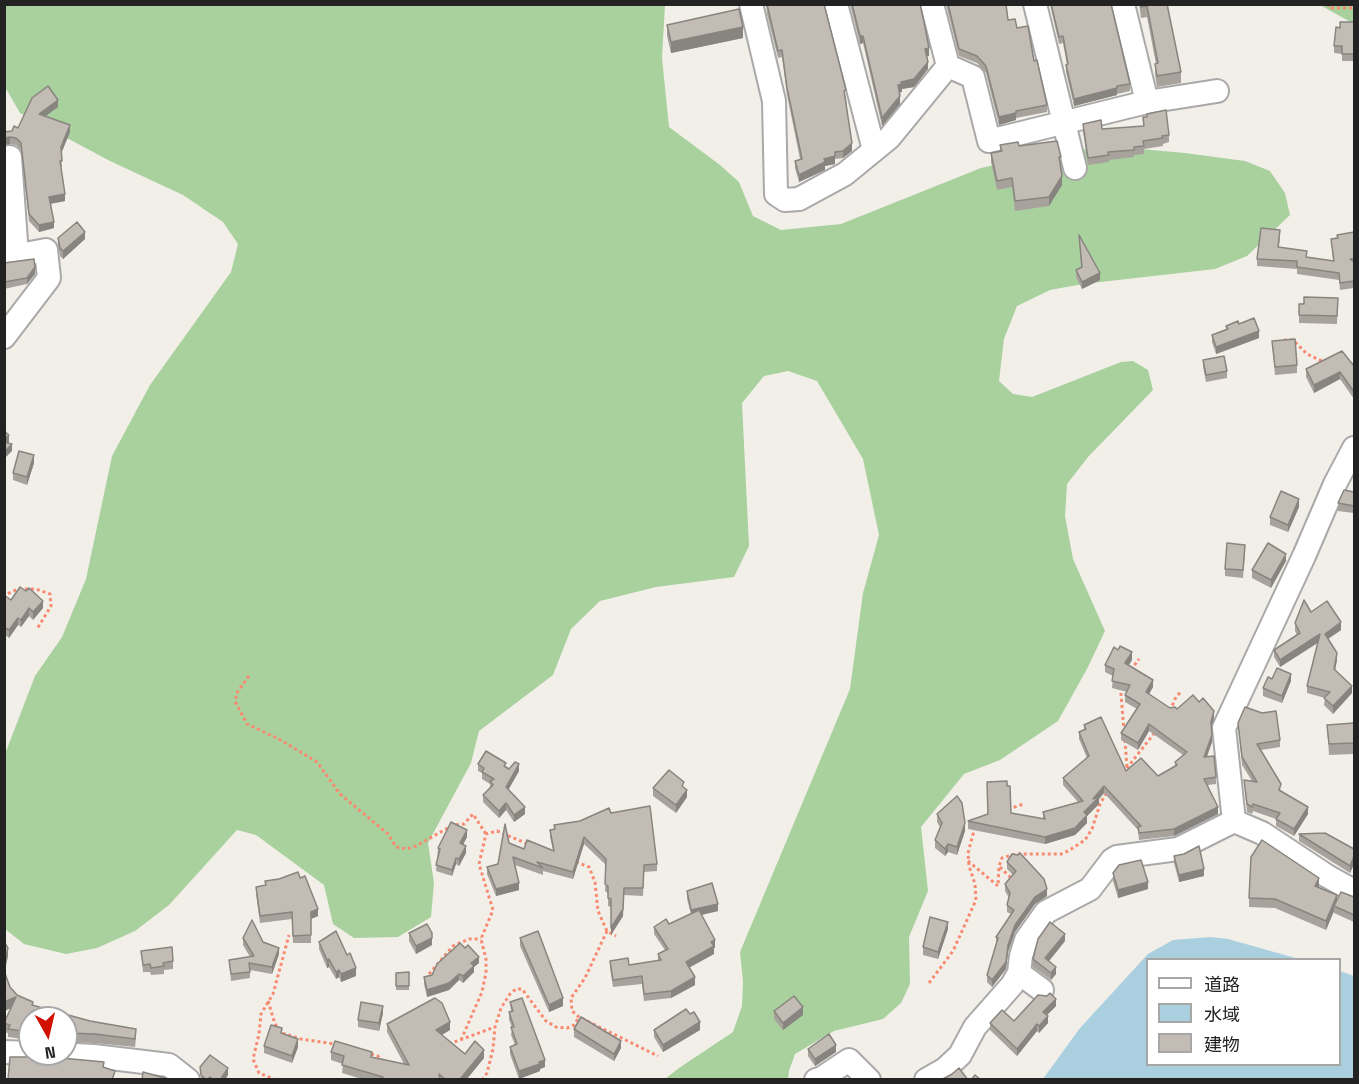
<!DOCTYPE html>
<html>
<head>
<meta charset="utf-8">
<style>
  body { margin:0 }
  #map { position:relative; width:1359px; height:1084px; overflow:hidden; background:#f2efe9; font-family:"Space Grotesk","Noto Sans JP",sans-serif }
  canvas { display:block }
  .frame { position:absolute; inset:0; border:6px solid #222; pointer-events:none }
  .legend { position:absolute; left:1146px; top:958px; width:195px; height:108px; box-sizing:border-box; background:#fff; border:2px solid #a7a7a7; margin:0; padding:8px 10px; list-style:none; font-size:18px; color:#222 }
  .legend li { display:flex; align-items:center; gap:12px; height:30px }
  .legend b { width:30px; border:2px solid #a7a7a7 }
  .north { position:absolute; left:18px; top:1006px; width:60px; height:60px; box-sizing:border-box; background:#fff; border:2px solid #a7a7a7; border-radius:50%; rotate:172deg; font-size:16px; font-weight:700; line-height:24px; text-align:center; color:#222 }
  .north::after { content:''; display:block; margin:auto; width:21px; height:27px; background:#d21001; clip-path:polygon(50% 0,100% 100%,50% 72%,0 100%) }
</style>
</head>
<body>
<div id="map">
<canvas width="1359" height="1084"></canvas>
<div class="frame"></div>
<ul class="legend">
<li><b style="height:8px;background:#fff"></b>道路</li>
<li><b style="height:16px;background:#aacfdf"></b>水域</li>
<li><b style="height:16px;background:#c3bcb5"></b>建物</li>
</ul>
<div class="north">N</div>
</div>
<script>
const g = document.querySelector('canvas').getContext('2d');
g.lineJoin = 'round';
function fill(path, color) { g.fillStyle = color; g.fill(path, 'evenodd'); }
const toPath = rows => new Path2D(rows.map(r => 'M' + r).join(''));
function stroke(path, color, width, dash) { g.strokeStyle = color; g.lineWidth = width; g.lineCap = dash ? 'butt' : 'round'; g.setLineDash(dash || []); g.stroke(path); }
const forest = toPath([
  [4,5,665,5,662,58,669,127,720,165,739,182,753,216,781,230,841,224,981,168,1059,151,1119,147,1185,153,1245,161,1270,171,1285,193,1290,215,1247,256,1215,269,1083,284,1050,290,1017,306,1004,339,999,381,1013,394,1032,397,1121,362,1133,361,1148,370,1153,390,1088,457,1067,484,1065,516,1073,559,1105,631,1088,667,1058,721,1000,760,964,774,921,827,928,891,909,937,910,984,901,1003,883,1019,834,1031,795,1054,789,1071,788,1079,665,1079,679,1068,733,1032,742,1006,743,981,740,952,850,689,863,593,879,535,863,459,817,381,788,371,764,376,742,403,749,546,734,577,656,587,600,601,571,629,553,675,479,731,471,763,428,843,434,883,431,917,398,937,354,938,333,924,324,885,256,835,237,830,169,905,135,931,97,948,66,954,24,944,5,929,5,754,35,676,62,637,86,579,112,456,150,385,231,272,238,244,223,222,183,195,110,161,20,113,5,87],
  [1320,5,1354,5,1354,24]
]);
const water = toPath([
  [1211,937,1228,939,1299,959,1148,960,1148,1064,1340,1064,1340,971,1354,976,1354,1079,1043,1079,1080,1028,1148,954,1173,940]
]);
const path = toPath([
  [1329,4,1329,8,1354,8],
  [1284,340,1293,340,1307,354,1324,362],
  [4,598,7,594,18,589,36,589,50,594,51,606,37,629],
  [1131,670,1139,659],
  [249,676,236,694,236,703,247,724,279,739,317,762,340,794,388,834,396,847,407,849,416,846,453,825,464,824,473,814,486,834],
  [1122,687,1121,694,1124,731],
  [1170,711,1175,699,1181,691],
  [1125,740,1127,768],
  [1123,773,1156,731],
  [1008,809,1024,804],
  [968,861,998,886,999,866,1002,858,1015,854,1061,854,1068,851,1085,840,1092,829,1100,804,1107,792],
  [576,862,589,867,595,882,598,911,607,931,616,936],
  [1000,867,1012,879],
  [607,931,585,978,571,998,572,1011,579,1017,658,1056],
  [429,974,453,946,469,939,481,939],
  [929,983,953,951,976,900,975,884,969,866,968,853,975,827],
  [268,1001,275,1024,282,1033,301,1039,335,1044],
  [461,1040,482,992,486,973,486,959,481,939,493,910,479,864,486,834,497,831,528,844],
  [449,1044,495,1027],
  [371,1054,378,1056,383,1061],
  [276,1080,259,1073,253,1059,259,1034,261,1014,273,994,289,935],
  [482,1080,487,1073,493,1049,495,1027,501,1008,510,994,516,989,522,989,546,1021,556,1027,567,1028,574,1025,579,1017]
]);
const minor = toPath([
  [751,4,774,101,776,194,785,200,799,199,845,174,889,138,948,66],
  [836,4,874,150],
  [932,4,948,66],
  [1035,4,1075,168],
  [948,66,973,77,989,141,1147,102,1123,4],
  [1147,102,1217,91],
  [10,157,17,256],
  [4,258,46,250,49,278,4,337],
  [1234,821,1224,728,1304,556,1335,484,1354,448],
  [1019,973,1042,990],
  [4,1052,30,1053],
  [58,1054,94,1056,169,1065,188,1080],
  [816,1080,822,1078,849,1060,869,1080],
  [926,1080,945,1069,960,1055,975,1027,1012,985,1019,973,1021,956,1026,940,1046,912,1090,889,1112,860,1117,857,1178,849,1234,821,1262,833,1327,876,1354,891]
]);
const wall = toPath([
  [766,4,824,4,846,98,852,151,843,158,835,159,835,164,825,166,825,170,799,182,795,168,795,161,800,159,787,95,782,57,778,58,767,14],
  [850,4,920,4,929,56,927,56,928,69,914,87,902,89,902,92,899,92,900,104,882,126,863,43,860,44],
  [946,4,1006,4,1008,20,1017,28,1034,61,1047,105,1047,112,1016,118,1016,120,999,125,986,73,977,63,959,56],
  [1050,4,1111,4,1130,84,1130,91,1117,94,1117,95,1074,106,1066,72,1066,65,1067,65,1063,43,1059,44],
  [1139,4,1167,4,1181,72,1181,83,1157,87,1155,74,1156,64,1147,17,1141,18],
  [1354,22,1354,61,1342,61,1342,54,1334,53,1334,46,1340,28],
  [667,25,743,38,671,53,667,36],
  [58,107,45,116,70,132,61,153,62,167,61,167,65,201,50,204,54,228,39,232,29,221,21,150,16,145,10,144,4,145,4,132,12,131,18,128],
  [1143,117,1169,135,1169,142,1163,144,1163,146,1144,149,1144,154,1134,155,1134,157,1109,160,1109,162,1088,165,1083,132,1083,124,1102,129,1143,126],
  [1000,145,1019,146,1061,157,1062,185,1049,206,1015,211,1012,187,997,190,991,162,991,153,1000,152],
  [1354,232,1354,288,1340,290,1339,280,1297,274,1297,269,1257,266,1257,259,1280,237,1279,247,1307,257,1333,261,1331,239],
  [1079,235,1100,280,1082,289,1076,277,1076,270,1081,267],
  [58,238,85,239,63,259,60,256,58,245],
  [4,263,35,274,27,284,4,289],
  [1338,298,1337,324,1299,323,1299,304],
  [1226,326,1259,338,1216,354,1212,342,1212,335,1226,329],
  [1272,341,1297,365,1297,373,1275,375],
  [1203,360,1227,371,1227,378,1206,382,1203,367],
  [1354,366,1354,399,1340,379,1314,393,1306,377,1306,369],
  [34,463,27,485,13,480,13,473],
  [1354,492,1354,513,1338,511,1338,503],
  [1299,507,1288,532,1270,525,1270,517],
  [1245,552,1243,578,1225,576,1225,569],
  [1286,561,1271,588,1252,578,1252,570],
  [4,595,11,600,43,608,33,620,29,616,21,627,18,625,9,638,4,634],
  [1311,612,1341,630,1328,639,1337,660,1335,670,1352,693,1333,714,1324,705,1325,698,1307,693,1307,686,1318,643,1280,667,1274,657,1274,650,1297,635,1295,631,1295,623],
  [1132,660,1129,665,1153,687,1149,694,1170,708,1214,718,1211,727,1212,742,1207,757,1216,777,1216,784,1208,785,1218,814,1174,836,1139,840,1138,830,1104,793,1099,799,1099,804,1087,816,1087,823,1075,835,1045,844,968,829,968,821,1011,813,1043,819,1043,812,1078,802,1063,785,1063,778,1087,758,1079,739,1079,732,1084,730,1084,725,1126,771,1158,776,1175,766,1175,762,1183,755,1149,731,1138,750,1121,740,1121,733,1137,709,1125,702,1125,695,1127,692,1112,688,1113,676,1105,672,1105,665],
  [1291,681,1282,703,1263,696,1263,688],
  [1238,723,1280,740,1280,747,1261,750,1281,791,1308,814,1294,836,1276,826,1276,819,1253,811,1252,814,1247,812,1244,780,1252,781,1242,765],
  [1354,723,1354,754,1329,755,1327,725],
  [478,764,506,767,519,771,508,790,525,814,514,822,506,810,499,818,483,802,483,795,490,787,490,784,482,779,482,773,478,771],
  [653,788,684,788,687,797,676,813,653,796],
  [611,813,657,864,657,871,644,872,643,896,624,895,623,916,611,935,611,907,608,906,608,893,605,891,606,865,584,844,573,879,543,871,543,875,515,865,519,890,496,896,487,874,487,867,498,864,509,843,524,849,553,850,550,837,550,830,554,829,554,825,580,821],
  [937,814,965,831,957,855,948,852,945,856,935,848,935,840,940,827,937,822],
  [1299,834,1354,849,1354,864,1350,873,1299,841],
  [467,837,463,845,466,853,459,866,456,864,452,876,436,871,438,848],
  [1174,856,1204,876,1179,882,1174,863],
  [1007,862,1047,896,1035,904,1015,932,1008,952,1006,969,992,987,987,982,987,975,996,944,996,937,1011,914,1007,912,1007,905,1009,898,1005,891,1005,884,1013,875,1007,869],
  [1113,873,1148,889,1118,898,1113,881],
  [265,881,318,916,311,919,311,943,293,943,292,919,260,923,256,894,256,887,265,885],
  [1319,887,1318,888,1337,900,1354,897,1354,922,1334,913,1334,911,1326,930,1275,908,1249,907,1249,898],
  [687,891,718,911,702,915,715,948,714,948,714,954,689,968,695,985,671,998,644,1001,642,984,613,987,610,968,610,961,629,965,658,961,658,954,665,950,654,934,654,927,669,924,691,914,687,899],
  [948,929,938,959,923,955,923,947],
  [409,933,432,945,416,954,409,941],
  [243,938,263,942,279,954,272,974,250,970,250,978,231,981,229,960,250,957,243,945],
  [520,938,563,1006,549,1012,520,946],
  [4,941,8,956,5,971,10,987,17,995,33,1005,136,1038,135,1047,95,1043,66,1042,66,1018,30,1018,30,1040,8,1037,8,1033,4,1032,4,1023,11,1008,4,1011],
  [1065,941,1049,961,1056,974,1051,980,1033,967,1033,959],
  [319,942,356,976,341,982,339,977,336,979,329,967,327,968,319,949],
  [141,951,173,961,173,969,164,970,164,974,151,975,150,972,143,972],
  [479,963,474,967,474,972,463,983,459,980,449,990,427,997,424,984,424,977],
  [409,972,409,990,396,990,396,973],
  [510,1002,545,1067,540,1069,540,1071,519,1079,510,1054,510,1047,515,1045,511,1035,512,1027,509,1020,509,1012,511,1012],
  [1056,1006,1047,1015,1048,1023,1039,1033,1037,1031,1017,1056,990,1030,990,1023,1014,1021],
  [774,1011,803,1015,783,1030,774,1019],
  [383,1013,379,1031,358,1027,358,1020],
  [387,1024,450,1030,442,1035,465,1054,484,1058,466,1080,365,1080,342,1073,343,1064,331,1060,331,1052,372,1057,404,1064,387,1032],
  [574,1029,621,1048,614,1061,574,1037],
  [654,1030,700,1030,663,1052,654,1037],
  [282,1034,298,1047,292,1063,264,1053,264,1046],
  [808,1049,836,1052,815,1066,808,1056],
  [200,1067,228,1075,225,1080,201,1080]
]);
const shadedWall = toPath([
  [743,27,743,38,671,53,671,42],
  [860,36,863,36,863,43,860,44],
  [929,48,929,56,925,57,925,49],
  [928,62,928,69,914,87,902,89,902,92,898,93,898,85],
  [1117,88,1117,95,1074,106,1074,99],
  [900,96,900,104,882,126,882,118],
  [58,100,58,107,39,121,39,114],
  [1016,113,1016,120,999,125,999,117],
  [70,125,70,132,61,154,61,147],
  [10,137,10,144,4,145,4,138],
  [852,143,852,151,843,158,843,151],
  [835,156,835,164,825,166,825,170,799,182,799,175,824,159],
  [1062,176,1062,185,1049,206,1049,197],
  [65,194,65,201,49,204,49,197],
  [54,222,54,228,39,232,39,225],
  [85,232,85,239,63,259,63,251],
  [35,267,35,274,27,284,27,278],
  [1100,273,1100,280,1082,289,1082,282],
  [1259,331,1259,338,1216,354,1216,347],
  [1340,372,1340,379,1314,393,1314,385],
  [9,435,9,442,4,446,4,439],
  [12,444,12,451,4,459,4,452],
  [34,455,34,463,27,485,27,477],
  [1299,499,1299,507,1288,532,1288,525],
  [1286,554,1286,561,1271,588,1271,580],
  [43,601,43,608,33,620,33,612],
  [29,608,29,616,21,627,21,620],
  [18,618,18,625,9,638,9,630],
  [1341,622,1341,630,1325,641,1325,634],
  [1320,634,1320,641,1280,667,1280,660],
  [1132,652,1132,660,1125,670,1125,663],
  [1337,653,1337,660,1334,676,1334,669],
  [1291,674,1291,681,1282,703,1282,696],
  [1153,680,1153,687,1146,699,1146,692],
  [1352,686,1352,693,1333,714,1333,706],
  [1214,711,1214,718,1211,729,1211,722],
  [1149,724,1149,731,1138,750,1138,743],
  [1212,735,1212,742,1204,764,1204,757],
  [519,764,519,771,506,794,506,787],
  [1104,786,1104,793,1099,799,1099,804,1087,816,1087,823,1075,835,1045,844,1045,837,1084,812,1093,799],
  [687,790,687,797,676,813,676,805],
  [506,803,506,810,499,818,499,811],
  [525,807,525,814,514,822,514,815],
  [1218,807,1218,814,1174,836,1174,829],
  [1308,807,1308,814,1294,836,1294,829],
  [965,823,965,831,957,855,957,847],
  [467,830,467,837,460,850,460,843],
  [584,837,584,844,573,879,573,872],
  [948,844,948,852,945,856,945,849],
  [466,846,466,853,459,866,459,859],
  [1354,856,1354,864,1350,873,1350,866],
  [456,858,456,864,452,876,452,870],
  [1204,869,1204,876,1179,882,1179,875],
  [1319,878,1319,887,1315,895,1315,886],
  [1148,882,1148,889,1118,898,1118,890],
  [519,883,519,890,496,896,496,889],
  [624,888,623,916,611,935,611,928],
  [1047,889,1047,896,1035,904,1015,932,1008,952,1006,969,992,987,992,980,1008,945,1015,925,1035,897],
  [1337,895,1337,904,1334,906,1334,911,1326,930,1326,921],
  [718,904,718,911,691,917,691,910],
  [318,909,318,916,311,919,311,912],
  [948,922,948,929,938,959,938,952],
  [1065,934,1065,941,1045,966,1045,958],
  [432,938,432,945,416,954,416,946],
  [715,940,715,948,714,948,714,954,686,969,686,962],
  [8,948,8,956,4,972,4,963],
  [279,948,279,954,272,974,272,967],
  [479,957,479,963,474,967,474,972,463,983,463,976,471,963],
  [329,959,329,967,327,968,327,960],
  [1056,967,1056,974,1051,980,1051,973],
  [356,968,356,976,341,982,341,974],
  [339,970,339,977,336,979,336,972],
  [459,974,459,980,449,990,427,997,427,990],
  [695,977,695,985,671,998,671,991],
  [16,997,16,1006,4,1011,4,1002],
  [563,998,563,1006,549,1012,549,1005],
  [1056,999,1056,1006,1043,1019,1043,1012],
  [383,1006,383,1013,379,1031,379,1023],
  [803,1007,803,1015,783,1030,783,1023],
  [1048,1016,1048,1023,1039,1033,1039,1026],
  [450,1022,450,1030,436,1038,436,1030],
  [700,1022,700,1030,663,1052,663,1045],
  [1037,1024,1037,1031,1017,1056,1017,1049],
  [298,1039,298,1047,292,1063,292,1056],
  [621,1041,621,1048,614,1061,614,1054],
  [836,1045,836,1052,815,1066,815,1059],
  [484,1050,484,1058,466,1080,461,1080,461,1078],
  [545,1060,545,1067,540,1069,540,1071,519,1079,519,1071],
  [228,1068,228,1075,225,1080,220,1080]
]);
const building = toPath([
  [767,4,824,4,846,90,844,91,852,143,843,151,835,152,835,156,824,159,825,162,799,175,795,161,802,159,787,88,782,50,778,51,767,4],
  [852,4,920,4,924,22,929,48,925,49,928,62,914,79,901,82,902,84,898,85,900,96,882,118,863,36,860,36,852,4],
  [948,4,1006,4,1008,20,1015,19,1017,28,1028,26,1034,61,1037,60,1047,105,1016,111,1016,113,999,117,986,66,977,56,959,49,948,4],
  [1051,4,1111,4,1130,84,1117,86,1117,88,1074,99,1066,65,1068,64,1063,36,1059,37,1051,4],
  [1141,4,1167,4,1181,72,1157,76,1155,64,1158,63,1147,6,1141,7,1141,4],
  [739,9,743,27,671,42,667,25,739,9],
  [1340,22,1354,22,1354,54,1342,54,1342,46,1334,46,1336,27,1340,28,1340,22],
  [48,86,58,100,39,114,70,125,61,147,62,161,60,161,65,194,49,197,54,222,39,225,29,214,21,143,16,138,10,137,4,138,4,132,12,131,14,126,18,128,32,98,48,86],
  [1166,110,1169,135,1162,136,1163,138,1143,141,1144,146,1134,147,1134,150,1108,152,1109,155,1088,158,1083,124,1101,120,1102,129,1144,126,1143,117,1147,117,1147,114,1166,110],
  [1057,141,1061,157,1059,157,1062,176,1049,197,1015,201,1012,178,997,181,991,153,1002,151,1000,145,1018,142,1019,146,1057,141],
  [77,222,85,232,63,251,60,248,58,238,77,222],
  [1261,228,1280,230,1278,247,1307,251,1306,257,1334,261,1331,239,1338,238,1337,235,1354,232,1354,259,1350,259,1354,262,1354,281,1340,283,1339,273,1297,267,1297,261,1257,259,1261,228],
  [1079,235,1100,273,1082,282,1076,270,1082,267,1079,235],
  [34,259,35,267,27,278,4,282,4,263,34,259],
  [1304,297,1338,298,1337,316,1299,315,1299,304,1304,304,1304,297],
  [1254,318,1259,331,1216,347,1212,335,1228,329,1226,326,1238,321,1239,324,1254,318],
  [1295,339,1297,365,1275,367,1272,341,1295,339],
  [1342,351,1354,366,1354,392,1340,372,1314,385,1306,369,1342,351],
  [1224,356,1227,371,1206,375,1203,360,1224,356],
  [4,431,9,435,4,439,4,431],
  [4,442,12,444,4,452,4,442],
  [19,451,34,455,27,477,13,473,19,451],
  [1344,490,1354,492,1354,506,1338,503,1344,490],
  [1281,491,1299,499,1288,525,1270,517,1281,491],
  [1227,543,1245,545,1243,570,1225,569,1227,543],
  [1268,543,1286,554,1271,580,1252,570,1268,543],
  [20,587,26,591,29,588,43,601,33,612,29,608,21,620,18,618,9,630,4,627,4,595,11,600,20,587],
  [1304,600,1311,612,1327,601,1341,622,1325,634,1337,653,1334,669,1352,686,1333,706,1324,698,1330,692,1307,686,1320,634,1280,660,1274,650,1300,633,1295,623,1304,600],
  [1120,646,1132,652,1125,663,1153,680,1146,692,1170,708,1175,707,1177,709,1193,695,1199,702,1203,698,1214,711,1211,722,1212,735,1204,757,1214,756,1216,777,1204,779,1218,807,1174,829,1139,833,1138,827,1141,826,1104,786,1093,799,1099,797,1084,812,1087,815,1075,828,1045,837,968,821,988,814,987,782,1007,781,1007,786,1010,786,1011,813,1045,819,1043,812,1083,801,1063,778,1089,756,1079,732,1086,729,1084,725,1101,717,1126,771,1141,758,1158,776,1177,765,1175,762,1187,752,1149,724,1138,743,1121,733,1140,704,1125,695,1130,685,1112,681,1114,669,1105,665,1114,647,1118,650,1120,646],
  [1277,668,1291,674,1282,696,1263,688,1268,677,1272,679,1277,668],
  [1245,707,1262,713,1276,711,1280,740,1257,744,1281,784,1279,790,1308,807,1294,829,1276,819,1280,813,1253,804,1252,807,1247,804,1244,780,1257,782,1242,757,1238,723,1245,707],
  [1354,723,1354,743,1329,744,1327,725,1354,723],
  [486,751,506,763,504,766,509,769,515,762,519,764,506,787,525,807,514,815,506,803,499,811,483,795,493,785,490,781,494,779,482,772,484,768,478,764,486,751],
  [669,770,684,782,682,786,687,790,676,805,653,788,669,770],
  [957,796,962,803,965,823,957,847,948,844,945,849,935,840,942,823,937,814,957,796],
  [650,806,657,864,644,865,643,888,624,888,623,909,611,928,611,899,608,898,608,886,605,884,606,859,584,837,573,872,537,862,543,868,513,857,519,883,496,889,487,867,498,864,505,824,509,843,524,849,527,840,554,851,550,830,555,829,554,825,580,821,609,808,611,813,650,806],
  [451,822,467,830,460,843,466,846,459,859,456,858,452,870,436,865,440,849,438,848,451,822],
  [1325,833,1354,849,1354,856,1350,866,1299,834,1325,833],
  [1262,840,1319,878,1315,886,1337,895,1326,921,1275,899,1249,898,1251,857,1262,840],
  [1199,846,1204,869,1179,875,1174,856,1184,854,1199,846],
  [1020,853,1044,879,1047,889,1035,897,1015,925,1008,945,1006,962,992,980,987,975,998,938,996,937,1014,910,1007,905,1010,893,1005,884,1016,871,1007,862,1012,854,1018,855,1020,853],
  [1141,860,1148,882,1118,890,1113,873,1119,865,1141,860],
  [298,872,300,878,305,876,318,909,311,912,311,935,293,936,292,912,260,916,256,887,266,885,265,881,279,879,298,872],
  [712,883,718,904,691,910,687,891,712,883],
  [1341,892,1354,897,1354,915,1334,906,1341,892],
  [699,910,715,940,711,942,714,946,686,962,695,977,671,991,644,994,642,976,613,980,610,961,628,958,629,965,661,960,658,954,668,949,654,927,666,919,669,924,699,910],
  [930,917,948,922,938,952,923,947,930,917],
  [252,920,263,942,279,948,272,967,249,963,250,972,231,974,229,960,254,956,243,938,252,920],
  [1050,922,1065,934,1045,958,1056,967,1051,973,1033,959,1038,939,1050,922],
  [427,924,432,933,432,938,416,946,409,933,427,924],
  [336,931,347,955,350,953,356,968,341,974,339,970,336,972,329,959,327,960,319,942,336,931],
  [538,931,563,998,549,1005,520,938,538,931],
  [4,941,8,948,4,963,4,941],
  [460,943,465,948,468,945,479,957,471,963,474,966,463,976,459,974,449,983,427,990,424,977,432,975,437,964,460,943],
  [172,947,173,961,163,963,164,966,151,968,150,964,143,965,141,951,172,947],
  [4,971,10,987,17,995,33,1002,32,1005,90,1021,136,1029,135,1039,95,1034,66,1033,66,1018,30,1018,30,1032,8,1029,10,1025,4,1023,16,997,4,1002,4,971],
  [409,972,409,986,396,986,396,973,409,972],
  [1050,993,1056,999,1043,1012,1048,1016,1039,1026,1037,1024,1017,1049,990,1023,1002,1010,1014,1021,1038,995,1047,996,1050,993],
  [794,996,803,1007,783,1023,774,1011,794,996],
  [435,998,442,1003,450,1022,436,1030,465,1054,475,1041,484,1050,461,1078,463,1080,446,1080,439,1074,440,1080,382,1080,383,1077,342,1065,344,1056,331,1052,335,1041,372,1052,371,1057,409,1065,387,1024,435,998],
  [522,998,545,1060,539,1062,540,1064,519,1071,510,1047,517,1044,511,1027,514,1027,509,1012,513,1011,510,1002,522,998],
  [361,1002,383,1006,379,1023,358,1020,361,1002],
  [686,1009,690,1014,694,1012,700,1022,663,1045,654,1030,686,1009],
  [581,1017,621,1041,614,1054,574,1029,581,1017],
  [271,1025,282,1028,281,1033,298,1039,292,1056,264,1046,271,1025],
  [829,1034,836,1045,815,1059,808,1049,829,1034],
  [39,1054,49,1054,51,1057,104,1062,103,1067,115,1071,112,1080,8,1080,10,1057,36,1057,39,1054],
  [210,1055,228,1068,220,1080,214,1080,210,1077,207,1080,201,1075,200,1067,210,1055],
  [959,1068,968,1080,941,1080,952,1074,959,1068],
  [143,1072,172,1080,142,1080,143,1072],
  [975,1075,981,1080,971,1080,975,1075]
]);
fill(forest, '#a9d19e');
fill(water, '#aacfdf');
stroke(minor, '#a9a9a9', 26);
stroke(path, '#f98a72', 3, [3, 3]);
stroke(minor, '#fff', 22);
fill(wall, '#a8a29c');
fill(shadedWall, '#88847f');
fill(building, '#c3bcb5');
stroke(building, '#88847f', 1.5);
</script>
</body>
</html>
